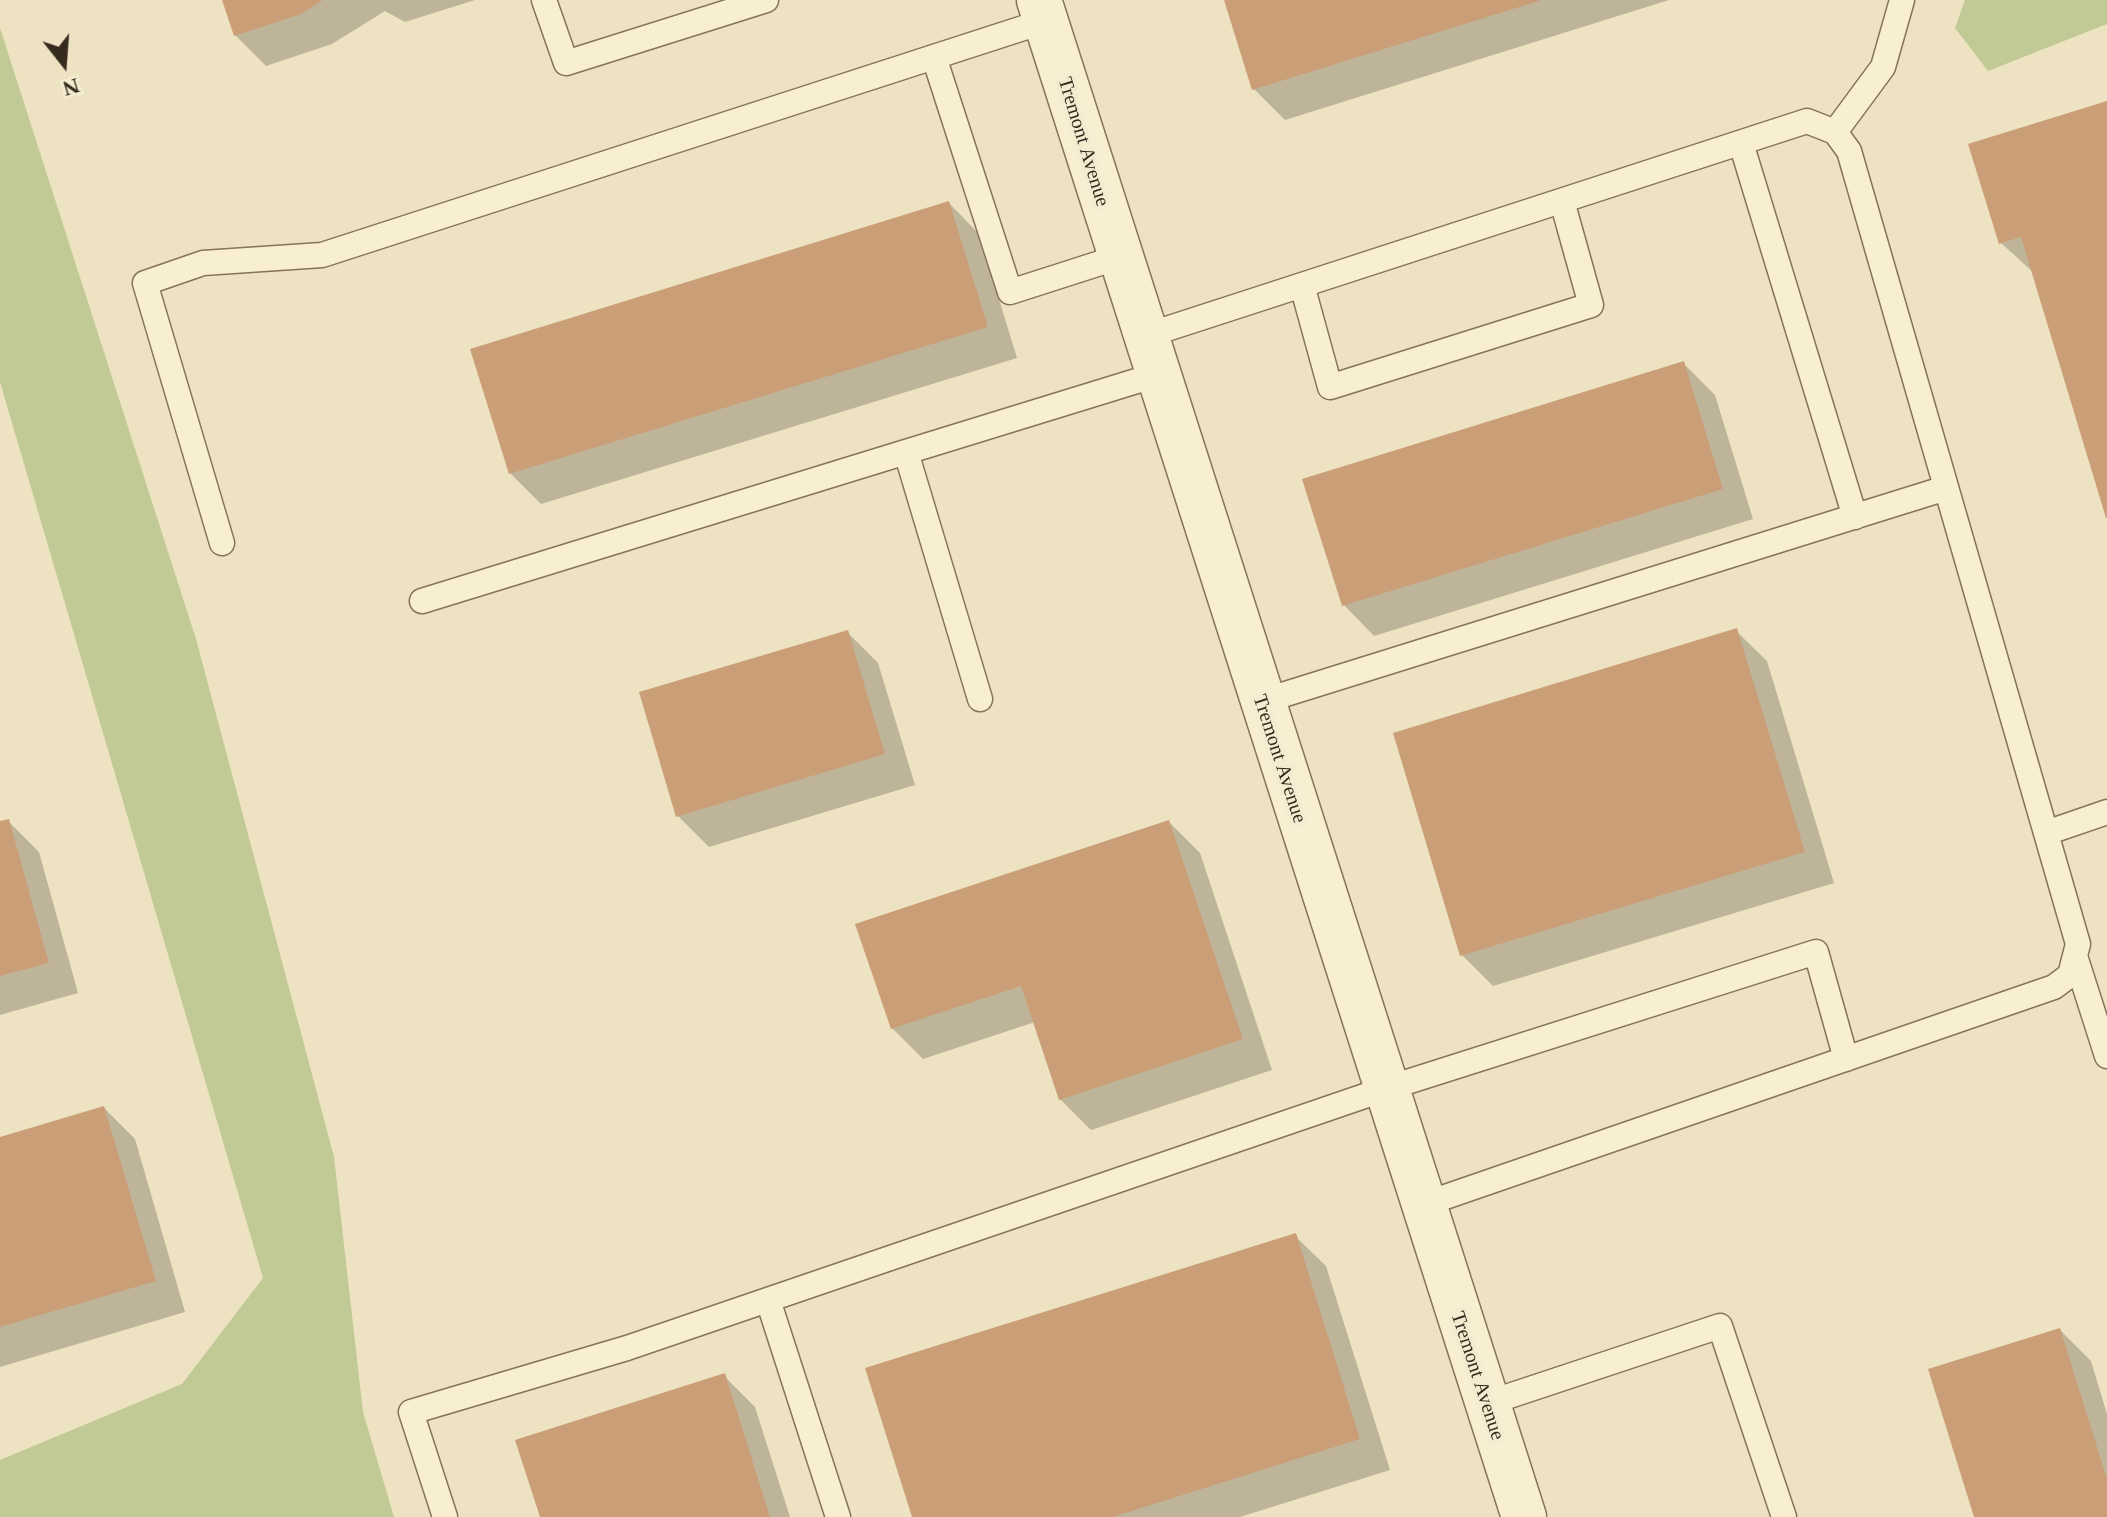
<!DOCTYPE html>
<html>
<head>
<meta charset="utf-8">
<style>
  body { margin:0 }
  #map { position:relative; width:2107px; height:1517px; overflow:hidden; background:#ede2c1; font-family:"Times New Roman",serif }
  canvas { display:block }
  .north { position:absolute; left:24px; top:24px; width:80px; height:80px; -webkit-text-stroke:6px #f4ecd0; paint-order:stroke; rotate:163deg; font-size:22px; font-weight:700; line-height:32px; text-align:center; color:#352a1d }
  .north::after { content:''; display:block; margin:auto; width:28px; height:36px; background:#352a1d; clip-path:polygon(50% 0,100% 100%,50% 72%,0 100%) }
</style>
</head>
<body>
<div id="map">
<canvas width="2107" height="1517"></canvas>
<div class="north">N</div>
</div>
<script>
const g = document.querySelector('canvas').getContext('2d');
g.lineJoin = 'round';
function fill(path, color) { g.fillStyle = color; g.fill(path, 'evenodd'); }
const toPath = rows => new Path2D(rows.map(r => 'M' + r).join(''));
function stroke(path, color, width, dash) { g.strokeStyle = color; g.lineWidth = width; g.lineCap = dash ? 'butt' : 'round'; g.setLineDash(dash || []); g.stroke(path); }
function drawText(font, color, halo, rows, align = 'center') {
  g.font = font + ' "Times New Roman",serif'; g.lineWidth = 8; g.setLineDash([]); g.textBaseline = 'middle'; g.strokeStyle = halo; g.fillStyle = color; for (const [text, x, y, turn = 0] of rows) {
    g.save(); g.translate(x, y); g.rotate((+turn || 0) * Math.PI / 180); g.textAlign = isNaN(turn) ? turn : align; if (halo) g.strokeText(text, 0, 0); g.fillText(text, 0, 0); g.restore();
  }
}
const green = toPath([
  [1965,0,2107,0,2107,24,1988,71,1955,28],
  [0,28,196,639,334,1157,363,1412,394,1517,0,1517,0,1460,182,1384,263,1278,0,382]
]);
const shadow = toPath([
  [224,0,475,0,405,22,385,11,332,44,266,66,235,35],
  [1227,0,1669,0,1285,120,1254,89],
  [2107,103,2107,513,2034,273,2001,243],
  [949,203,979,234,1017,358,541,504,510,473],
  [1684,364,1715,395,1753,519,1374,636,1344,605],
  [1736,631,1767,661,1834,883,1493,986,1462,955],
  [847,632,878,663,915,785,709,847,678,816],
  [8,821,39,852,78,993,0,1015,0,823],
  [1169,822,1200,853,1272,1070,1091,1130,1060,1099,1035,1022,923,1059,892,1028],
  [104,1108,135,1139,185,1312,0,1367,0,1139],
  [1295,1236,1326,1266,1390,1470,1240,1517,914,1517],
  [2060,1330,2091,1361,2107,1414,2107,1517,1976,1517],
  [724,1376,755,1407,790,1517,542,1517]
]);
const building = toPath([
  [222,0,323,0,301,14,234,36],
  [1224,0,1539,0,1539,1,1252,90],
  [2107,101,2107,518,2106,518,2021,237,1999,244,1968,144],
  [949,201,988,327,509,474,470,349],
  [1684,361,1723,489,1342,606,1302,479],
  [1737,628,1805,852,1460,956,1393,733],
  [848,630,885,754,676,817,639,692],
  [9,819,49,963,0,976,0,821],
  [1169,820,1243,1039,1059,1100,1021,986,891,1029,855,924],
  [104,1106,156,1281,0,1327,0,1137],
  [1296,1233,1360,1439,1113,1517,912,1517,865,1368],
  [2060,1328,2107,1479,2107,1517,1974,1517,1928,1369],
  [725,1373,770,1517,540,1517,515,1440]
]);
const service = toPath([
  [544,0,566,63,766,0],
  [934,57,1010,292,1119,257],
  [1835,132,1883,67,1902,0],
  [1741,143,1855,517],
  [1302,285,1330,387,1591,305,1562,201],
  [1145,336,1807,121,1835,132,1849,151,2078,944,2070,975,2054,987,1422,1205],
  [906,452,980,699],
  [222,543,145,283,203,263,322,255,1045,21],
  [422,601,1156,375],
  [1260,702,1946,488],
  [2046,833,2107,812],
  [2075,956,2107,1056],
  [768,1300,838,1517],
  [1485,1404,1720,1326,1784,1517],
  [445,1517,411,1412,627,1348,1385,1089,1816,952,1846,1059]
]);
const tertiary = toPath([
  [1039,0,1524,1517]
]);
const streetNames = [
  ["Tremont Avenue",1083,142,73],
  ["Tremont Avenue",1279,759,72],
  ["Tremont Avenue",1477,1376,72]
];
fill(green, '#c1ca95');
fill(shadow, '#0003');
fill(building, '#ca9f77');
stroke(service, '#867359', 27);
stroke(tertiary, '#867359', 47);
stroke(service, '#f8efd3', 24);
stroke(tertiary, '#f8efd3', 44);
drawText('20px', '#352a1d', '#f4ecd0', streetNames);
</script>
</body>
</html>
